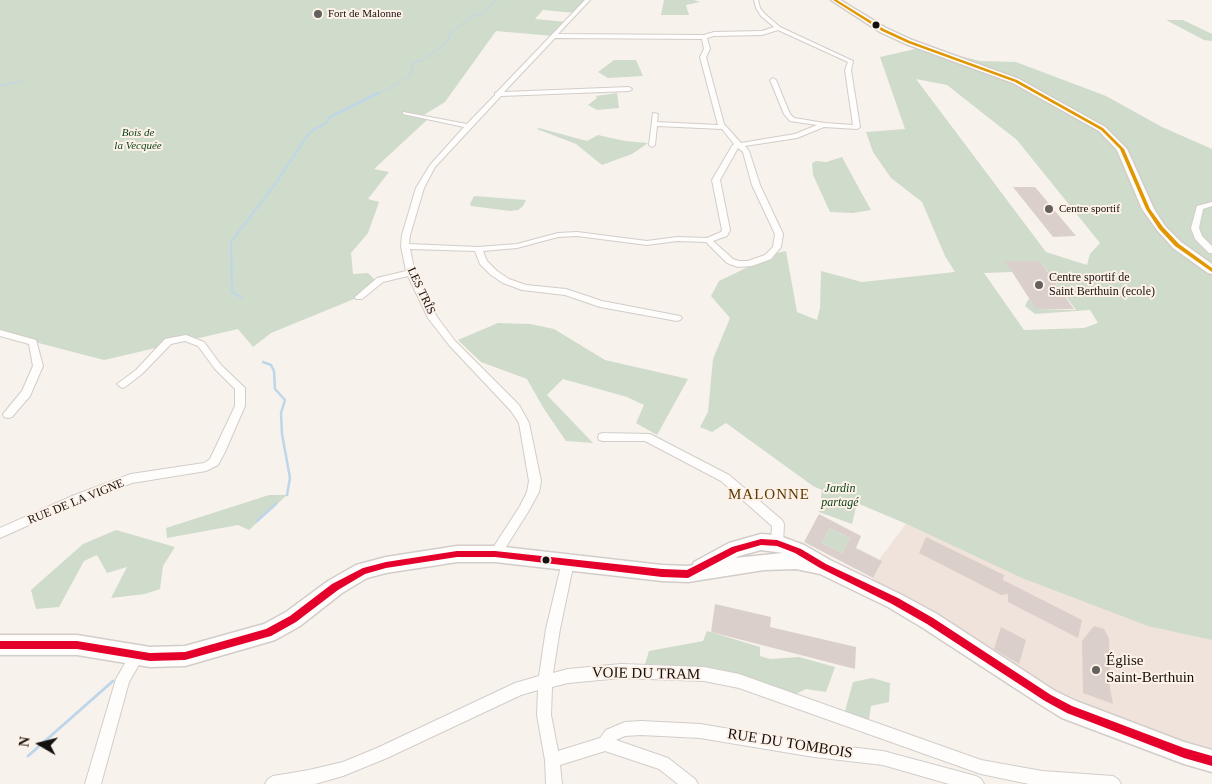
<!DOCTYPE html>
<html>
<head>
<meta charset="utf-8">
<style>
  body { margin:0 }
  #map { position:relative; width:1212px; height:784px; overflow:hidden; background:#f8f2ed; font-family:"Times New Roman",serif }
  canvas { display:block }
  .north { position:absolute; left:15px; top:719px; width:50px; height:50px; -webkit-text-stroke:4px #fdf1e8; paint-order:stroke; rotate:278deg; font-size:14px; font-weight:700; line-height:20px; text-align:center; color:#15110f }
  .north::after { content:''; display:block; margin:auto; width:18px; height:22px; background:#15110f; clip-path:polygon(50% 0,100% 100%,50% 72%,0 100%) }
</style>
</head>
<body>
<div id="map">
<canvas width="1212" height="784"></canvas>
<div class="north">N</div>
</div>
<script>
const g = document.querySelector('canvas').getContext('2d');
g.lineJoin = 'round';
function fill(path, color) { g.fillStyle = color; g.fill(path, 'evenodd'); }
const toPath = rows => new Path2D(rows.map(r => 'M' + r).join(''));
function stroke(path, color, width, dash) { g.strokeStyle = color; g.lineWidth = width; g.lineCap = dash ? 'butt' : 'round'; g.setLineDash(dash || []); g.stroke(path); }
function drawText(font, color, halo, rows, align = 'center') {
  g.font = font + ' "Times New Roman",serif'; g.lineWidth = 4; g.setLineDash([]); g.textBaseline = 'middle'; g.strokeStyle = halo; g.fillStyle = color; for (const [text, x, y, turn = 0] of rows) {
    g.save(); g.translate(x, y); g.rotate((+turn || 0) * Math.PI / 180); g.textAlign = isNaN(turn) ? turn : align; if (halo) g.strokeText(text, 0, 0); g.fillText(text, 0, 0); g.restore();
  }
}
const built = toPath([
  [908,521,1212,636,1212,754,1096,715,872,582,873,575,881,557]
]);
const green = toPath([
  [0,0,588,0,576,13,543,10,535,19,567,22,553,36,496,31,445,102,422,116,428,119,374,169,389,172,368,199,379,202,368,233,351,253,353,274,368,273,377,282,359,297,271,333,253,347,238,329,104,360,0,333],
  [664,0,694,0,700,2,686,5,689,15,661,15],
  [1166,20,1183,20,1212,34,1212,41,1204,40],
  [924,47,980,61,1016,62,1106,96,1162,127,1212,149,1212,640,1148,626,1022,578,909,525,857,503,852,524,819,512,822,490,813,486,726,423,712,432,700,427,708,412,713,359,730,318,711,296,719,281,777,253,786,251,797,312,817,320,820,308,821,271,862,282,955,272,945,256,922,202,891,178,873,152,866,132,905,129,880,57],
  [916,79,947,85,1017,140,1100,243,1090,254,1087,265,1046,252],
  [1006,261,1040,261,1076,310,1037,309,1029,298,1025,306,1035,314,1090,310,1098,323,1084,328,1024,330,984,273,1012,272],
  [614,60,636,60,643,76,608,78,598,72],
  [617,93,619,108,597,110,588,105,597,98,596,96],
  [539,128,587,141,598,135,625,141,648,143,632,154,602,165,576,144,537,129],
  [842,157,861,192,871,210,853,213,830,212,813,175,812,163,816,161,826,162],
  [474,196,526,200,523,206,518,210,510,211,471,206,470,204],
  [498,323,530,324,554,329,605,360,688,379,657,435,636,423,644,405,627,397,563,379,547,395,593,443,566,441,544,409,527,379,481,362,458,340],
  [269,495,287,495,249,530,238,525,167,538,166,528],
  [830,528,850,538,842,553,822,543],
  [116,530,175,547,163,566,160,589,145,594,111,598,127,567,107,573,97,555,84,561,59,607,36,609,31,590,83,544],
  [707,631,760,647,760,656,770,659,799,657,835,667,826,692,806,689,794,695,706,667,645,664,649,651,703,641],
  [872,678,890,683,889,702,871,706,869,720,845,711,853,682]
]);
const streamFar3 = toPath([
  [403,80,410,75,413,63,423,60,448,41,450,33,471,17,482,13,497,0],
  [0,86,21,81],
  [376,95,399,83]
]);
const streamFar2 = toPath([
  [242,298,232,292,231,242,276,183,310,132,326,123,330,117,378,93]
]);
const streamFar1 = toPath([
  [263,362,271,365,274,371,275,389,285,400,281,413,282,434,290,478,287,495],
  [257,521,276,504]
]);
const stream = toPath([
  [28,756,113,681]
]);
const building = toPath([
  [1013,187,1035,187,1076,236,1053,237],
  [1005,261,1040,261,1074,309,1036,309],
  [819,514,861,536,856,548,882,561,873,578,804,542],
  [830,528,850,538,842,553,822,543],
  [926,537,1004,575,1003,580,1082,620,1078,638,1008,602,1008,594,1001,595,919,553],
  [715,604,771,617,770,627,856,647,855,669,711,632],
  [1094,626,1104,629,1109,638,1110,688,1113,704,1083,693,1082,641],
  [1001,627,1026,640,1019,664,994,649]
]);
const street = toPath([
  [585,0,590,0,558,34,704,35,714,32,762,31,774,27,761,16,756,8,754,0,758,0,760,8,765,14,780,27,853,61,851,70,860,127,857,129,824,127,797,138,745,146,749,151,760,185,783,234,781,247,771,259,752,266,738,267,727,263,706,242,677,241,647,245,577,236,558,237,517,248,483,251,487,261,497,271,509,279,526,285,566,289,602,301,680,316,682,318,680,320,677,321,600,307,565,295,522,290,503,283,491,275,480,264,475,251,410,249,415,273,437,317,455,341,519,405,529,423,541,481,539,492,528,512,499,558,495,559,491,558,489,554,520,506,527,492,529,481,519,423,511,411,449,345,428,318,408,276,383,282,362,299,356,299,355,297,377,278,406,271,401,246,402,235,416,188,430,165,464,127,403,114,403,112,467,124,495,95,495,93,497,92,585,0],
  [778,30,848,62,845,70,853,125,825,123,794,118,790,114,776,80,773,78,770,80,784,114,790,121,817,125,795,134,741,143,724,124,706,57,710,49,707,38,714,36,762,35,778,30],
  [555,38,702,39,704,49,700,57,718,125,657,122,658,114,653,113,649,145,652,147,655,145,657,126,722,129,734,144,732,146,712,180,722,230,721,232,707,238,677,237,647,241,577,232,558,233,517,244,478,247,409,244,410,235,424,188,435,167,501,96,629,91,632,89,629,87,504,92,555,38],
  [738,148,743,152,752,185,775,234,773,247,765,255,748,261,739,261,733,259,713,241,727,236,730,230,720,180,738,148],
  [1212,202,1212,206,1203,209,1199,228,1202,236,1212,246,1212,253,1209,253,1195,239,1191,228,1197,206,1212,202],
  [0,330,36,340,43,366,30,396,12,417,8,418,4,417,3,414,22,391,33,366,29,344,0,336,0,330],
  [186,335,204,342,221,365,245,388,245,406,224,454,218,465,206,471,132,483,80,502,0,538,0,528,72,496,131,474,204,463,210,459,235,406,235,389,215,369,198,346,185,341,171,344,142,374,125,387,122,388,117,384,136,370,165,339,186,335],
  [603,433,650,434,729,475,782,520,784,524,783,543,781,547,777,548,773,547,771,543,772,526,721,481,645,441,603,441,599,440,598,437,599,434,603,433],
  [568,557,572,558,574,562,560,629,553,673,568,669,621,664,704,667,739,674,981,760,1042,771,1113,776,1118,779,1121,784,1029,784,981,774,739,688,704,681,621,678,568,683,552,687,551,715,558,751,600,738,606,730,625,722,641,721,700,724,814,743,883,751,976,776,981,779,984,784,949,784,883,765,814,757,700,738,641,735,625,736,616,740,668,758,695,779,698,784,678,784,659,769,605,751,560,765,562,784,546,784,545,760,537,715,538,690,521,695,387,758,343,776,315,784,265,784,268,779,273,776,309,770,343,762,377,748,515,683,539,676,546,629,562,562,564,558,568,557],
  [137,649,142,651,144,656,129,682,101,784,85,784,116,679,132,651,137,649]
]);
const secondary = toPath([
  [831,0,840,0,886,28,912,40,1019,79,1105,127,1127,149,1154,209,1165,226,1181,242,1212,264,1212,274,1208,273,1173,248,1157,230,1142,209,1117,150,1099,131,1013,83,906,44,880,32,831,0],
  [761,534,777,535,804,545,830,560,902,595,937,614,1055,691,1076,701,1184,742,1212,750,1212,772,1184,764,1062,718,1041,705,923,628,888,607,820,574,796,569,764,570,688,582,662,581,495,562,457,562,386,573,367,578,342,593,300,626,275,640,185,666,150,667,77,655,0,655,0,635,77,635,150,647,185,646,264,624,286,612,328,581,356,565,386,557,457,546,495,546,662,565,688,566,693,565,694,562,729,543,761,534],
  [761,550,783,553,735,558,739,556,761,550]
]);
const bus1 = toPath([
  [761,539,777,540,801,549,826,564,898,598,933,618,1051,695,1072,706,1184,748,1212,756,1212,766,1184,758,1067,713,1045,701,927,624,892,604,820,568,795,553,777,546,761,545,737,552,688,578,662,577,495,557,457,557,386,568,365,574,338,590,296,622,271,636,185,660,150,661,77,649,0,649,0,641,77,641,150,653,185,652,266,629,290,616,332,584,363,568,386,562,457,551,495,551,662,569,687,570,732,547,761,539]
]);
const bus2 = toPath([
  [833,0,837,0,884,29,910,41,1017,80,1103,128,1124,149,1150,209,1163,227,1179,244,1212,268,1212,272,1175,246,1159,229,1146,209,1120,149,1101,130,1015,82,908,43,882,31,833,0]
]);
const markers = [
  [318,14,5,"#64605d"],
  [876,25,4.5,"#15110f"],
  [1049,209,5,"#64605d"],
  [1039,285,5,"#64605d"],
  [546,560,4.5,"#15110f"],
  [1096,670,5,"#64605d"]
];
const farPoinames = [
  ["Fort de Malonne",328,14],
  ["Centre sportif",1059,209]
];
const farParknames = [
  ["Bois de",138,133],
  ["la Vecquée",138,146]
];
const poiNames = [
  ["Centre sportif de",1049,278],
  ["Saint Berthuin (ecole)",1049,292]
];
const streetNames = [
  ["LES TRÎS",421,291,65],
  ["RUE DE LA VIGNE",76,502,-22]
];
const parkNames = [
  ["Jardin",840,489],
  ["partagé",840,503]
];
const quarterNames = [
  ["MALONNE",769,495]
];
const nearPoinames = [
  ["Église",1106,661],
  ["Saint-Berthuin",1106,678]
];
const nearStreetnames = [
  ["VOIE DU TRAM",646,674,1],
  ["RUE DU TOMBOIS",790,744,9]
];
fill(built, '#f0e3db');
fill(green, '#cfdbcb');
stroke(streamFar3, '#bdd6ea', 1);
stroke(streamFar2, '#bdd6ea', 2);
stroke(streamFar1, '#bdd6ea', 2.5);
stroke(stream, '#bdd6ea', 3);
fill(building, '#dbcfcb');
stroke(street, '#d2cdc9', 2);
stroke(secondary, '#d2cdc9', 3);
fill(street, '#fefdfc');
fill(secondary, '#fefdfc');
fill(bus1, '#e4002b');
fill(bus2, '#e09702');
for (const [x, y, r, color] of markers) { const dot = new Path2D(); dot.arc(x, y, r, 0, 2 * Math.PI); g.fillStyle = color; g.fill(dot); stroke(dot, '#fdf1e8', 2); }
drawText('11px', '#15110f', '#fdf1e8', farPoinames, 'left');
drawText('italic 11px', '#043f15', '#fdf1e8', farParknames);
drawText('12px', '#15110f', '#fdf1e8', poiNames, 'left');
drawText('12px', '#15110f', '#fdf1e8', streetNames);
drawText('italic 12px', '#043f15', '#fdf1e8', parkNames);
g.letterSpacing = '1px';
drawText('15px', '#5c3a02', '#fdf1e8', quarterNames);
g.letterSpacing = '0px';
drawText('15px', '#15110f', '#fdf1e8', nearPoinames, 'left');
drawText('15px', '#15110f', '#fdf1e8', nearStreetnames);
</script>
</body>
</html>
